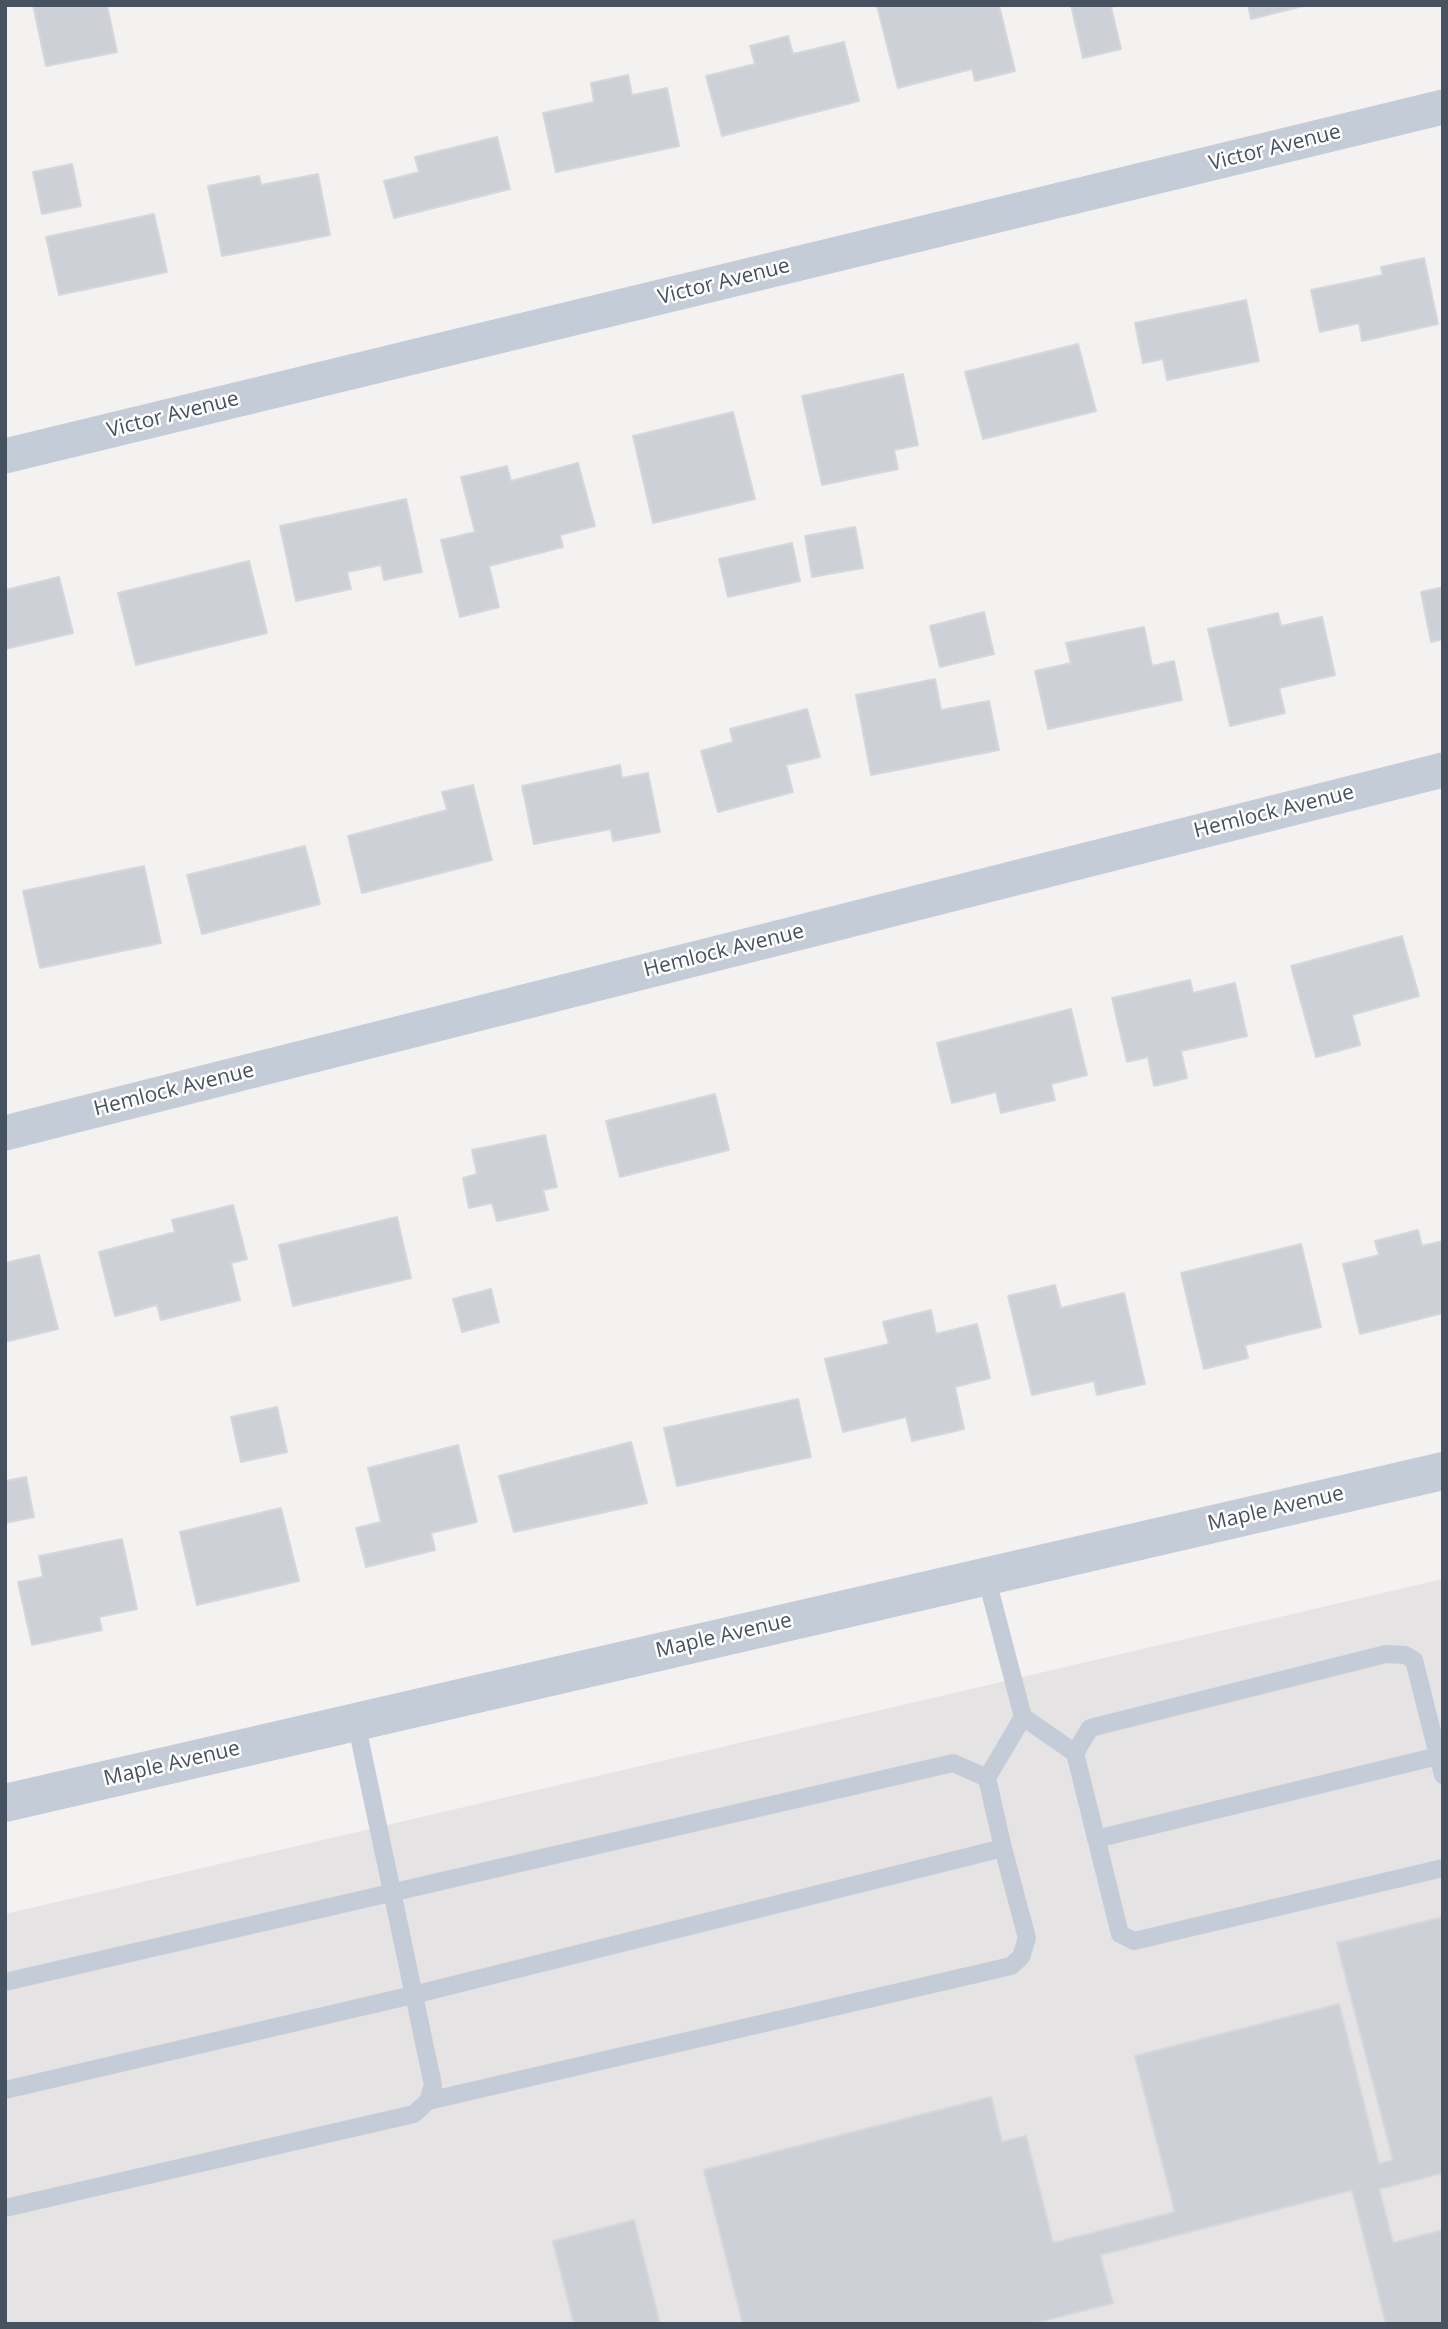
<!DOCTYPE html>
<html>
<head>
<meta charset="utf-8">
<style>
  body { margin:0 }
  #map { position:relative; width:1448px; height:2329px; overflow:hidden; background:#f4f2f1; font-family:"Open Sans",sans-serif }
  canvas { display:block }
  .frame { position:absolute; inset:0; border:7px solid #475261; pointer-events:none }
</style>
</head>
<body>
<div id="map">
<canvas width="1448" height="2329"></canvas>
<div class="frame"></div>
</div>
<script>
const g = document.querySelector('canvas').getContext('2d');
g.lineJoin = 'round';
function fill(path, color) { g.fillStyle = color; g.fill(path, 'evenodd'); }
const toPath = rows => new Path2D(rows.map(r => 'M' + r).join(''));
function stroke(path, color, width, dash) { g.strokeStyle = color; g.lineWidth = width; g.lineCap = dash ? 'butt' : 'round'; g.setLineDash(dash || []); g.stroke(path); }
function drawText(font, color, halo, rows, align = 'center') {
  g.font = font + ' "Open Sans",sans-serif'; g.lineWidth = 5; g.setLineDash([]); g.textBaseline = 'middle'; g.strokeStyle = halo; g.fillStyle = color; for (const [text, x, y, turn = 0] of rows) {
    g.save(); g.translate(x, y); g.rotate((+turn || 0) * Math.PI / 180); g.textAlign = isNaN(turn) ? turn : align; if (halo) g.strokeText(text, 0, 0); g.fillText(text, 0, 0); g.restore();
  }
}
const education = toPath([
  [1443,1579,1443,2324,5,2324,5,1914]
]);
const building = toPath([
  [33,5,107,5,117,52,46,66,33,5],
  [999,5,1015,71,975,81,972,69,898,88,877,6,999,5],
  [1071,5,1117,5,1111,7,1121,49,1083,58,1071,5],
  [1248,5,1303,5,1303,6,1251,19,1248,5],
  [788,36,793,54,844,42,859,101,722,136,706,76,755,64,750,46,788,36],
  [628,75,632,95,667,88,679,146,556,172,543,113,594,102,591,83,628,75],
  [497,137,510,189,394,218,384,181,419,172,415,157,497,137],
  [72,164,81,206,42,214,33,172,72,164],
  [318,174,330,235,222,256,208,186,259,176,261,185,318,174],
  [154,214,167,272,59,295,46,237,154,214],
  [1424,258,1438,324,1362,341,1359,323,1320,332,1311,290,1383,275,1381,267,1424,258],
  [1246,300,1259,361,1167,380,1163,359,1143,363,1135,323,1246,300],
  [1078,344,1096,411,983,439,965,372,1078,344],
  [903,374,918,445,894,450,898,469,822,485,802,396,903,374],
  [733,412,755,499,653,523,633,436,733,412],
  [578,463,595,526,560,535,563,547,489,566,499,607,460,617,441,540,475,532,461,477,507,466,511,481,578,463],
  [406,499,422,572,384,580,381,565,347,572,351,589,296,601,280,526,406,499],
  [855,527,863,568,812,577,805,536,855,527],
  [792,543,800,581,728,597,719,559,792,543],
  [249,561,267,633,136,665,118,593,249,561],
  [59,577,73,633,5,649,5,590,59,577],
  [1443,587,1443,639,1431,642,1421,592,1443,587],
  [984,612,994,654,940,667,930,626,984,612],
  [1278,613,1281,626,1322,617,1335,675,1279,688,1285,713,1230,726,1208,629,1278,613],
  [1144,627,1152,666,1174,661,1182,700,1048,729,1035,671,1071,663,1066,643,1144,627],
  [935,679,941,710,989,701,999,750,871,775,856,695,935,679],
  [807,709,820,757,786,765,793,792,718,812,701,751,733,742,730,729,807,709],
  [620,765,622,778,648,773,660,832,613,841,611,829,534,844,522,786,620,765],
  [473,785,492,860,362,893,348,836,447,810,442,792,473,785],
  [305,846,320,904,202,934,187,875,305,846],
  [144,866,161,943,40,968,23,891,144,866],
  [1402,936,1419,996,1352,1015,1360,1045,1316,1057,1291,966,1402,936],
  [1190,980,1193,993,1235,983,1247,1036,1181,1051,1187,1078,1154,1086,1148,1057,1127,1062,1112,998,1190,980],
  [1071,1009,1087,1075,1051,1084,1055,1100,1001,1113,996,1092,952,1103,937,1043,1071,1009],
  [715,1094,729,1150,620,1177,606,1121,715,1094],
  [545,1135,557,1187,543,1190,548,1210,497,1221,492,1203,469,1208,463,1178,477,1174,472,1150,545,1135],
  [233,1205,247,1259,231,1263,240,1300,161,1320,157,1305,115,1316,99,1252,175,1232,172,1220,233,1205],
  [397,1217,411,1278,293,1306,279,1245,397,1217],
  [1418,1230,1422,1246,1443,1241,1443,1313,1360,1334,1343,1264,1379,1255,1375,1241,1418,1230],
  [1301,1244,1321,1327,1245,1345,1248,1358,1204,1369,1181,1273,1301,1244],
  [39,1255,58,1329,5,1342,5,1263,39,1255],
  [1055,1285,1061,1308,1124,1293,1145,1384,1097,1395,1094,1381,1032,1395,1008,1296,1055,1285],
  [491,1289,499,1322,462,1332,453,1299,491,1289],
  [931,1310,936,1334,977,1324,990,1378,955,1387,964,1429,912,1441,906,1417,843,1432,825,1359,889,1344,883,1322,931,1310],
  [798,1399,811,1457,677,1486,664,1428,798,1399],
  [277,1407,287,1452,241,1462,231,1417,277,1407],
  [631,1442,647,1503,514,1532,499,1476,631,1442],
  [458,1445,477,1522,431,1533,435,1550,366,1567,356,1528,381,1522,368,1468,458,1445],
  [26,1477,34,1517,5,1523,5,1481,26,1477],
  [281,1508,299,1581,197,1605,180,1532,281,1508],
  [122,1539,137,1609,99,1617,102,1630,32,1645,18,1582,43,1577,39,1556,122,1539],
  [1443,1917,1443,2173,1379,2189,1393,2243,1443,2230,1443,2324,1386,2324,1352,2190,1100,2255,1113,2303,1031,2324,743,2324,704,2170,991,2097,1002,2142,1026,2136,1053,2243,1175,2212,1135,2056,1339,2004,1379,2164,1393,2160,1337,1943,1443,1917],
  [634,2220,660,2324,574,2324,553,2241,634,2220]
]);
const service = toPath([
  [986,1576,1023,1717,1075,1753,1120,1934,1134,1941,1443,1868],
  [1075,1753,1090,1728,1386,1654,1405,1655,1414,1660,1443,1775],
  [1096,1839,1438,1756],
  [5,1982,953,1763,987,1778],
  [5,2090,413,1995,1003,1848,987,1778,1023,1717],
  [428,2101,1011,1966,1021,1957,1027,1938,1003,1848],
  [5,2208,414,2114,428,2101,433,2085,356,1722]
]);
const minor = toPath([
  [5,456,1443,107],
  [5,1133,1443,770]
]);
const tertiary = toPath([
  [5,1803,1443,1471]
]);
const streetNames = [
  ["Victor Avenue",1275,148,-14],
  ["Victor Avenue",724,282,-14],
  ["Victor Avenue",173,415,-14],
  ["Hemlock Avenue",1274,812,-14],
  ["Hemlock Avenue",724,951,-14],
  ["Hemlock Avenue",174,1090,-14],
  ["Maple Avenue",1276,1509,-13],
  ["Maple Avenue",724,1636,-13],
  ["Maple Avenue",172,1764,-13]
];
fill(education, '#e5e3e3');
fill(building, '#cdd0d7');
stroke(building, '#d5d7dd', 2);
stroke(service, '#c4ccd7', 18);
stroke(minor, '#c4ccd7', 35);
stroke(tertiary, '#c4ccd7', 38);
drawText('21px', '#475261', '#fff', streetNames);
</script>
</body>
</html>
